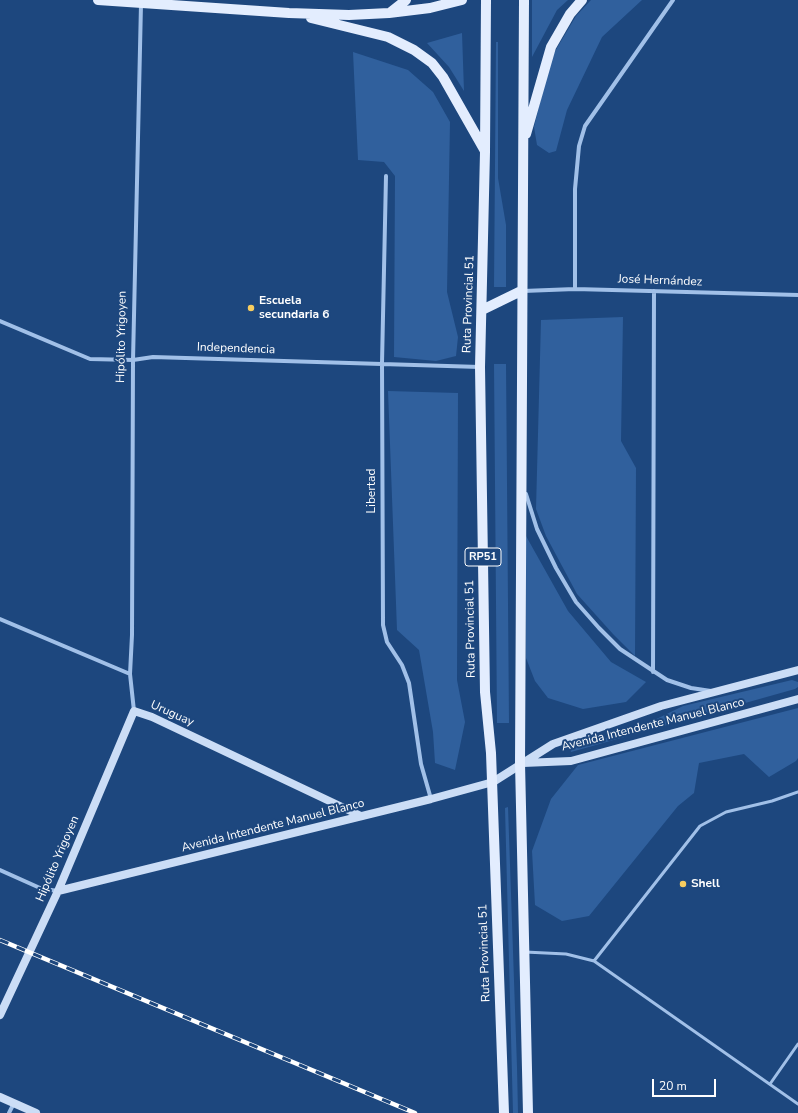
<!DOCTYPE html>
<html>
<head>
<meta charset="utf-8">
<style>
  body { margin:0 }
  #map { position:relative; width:798px; height:1113px; overflow:hidden; background:#1d477e; font-family:"Nunito Sans",sans-serif }
  canvas { display:block }
  .scale { position:absolute; left:652px; top:1079px; width:64px; height:18px; box-sizing:border-box; border:2px solid #fff; border-top:0; padding-left:5px; font-size:12px; line-height:14px; white-space:nowrap; color:#fff; -webkit-text-stroke:3px #1d477e; paint-order:stroke }
</style>
</head>
<body>
<div id="map">
<canvas width="798" height="1113"></canvas>
<div class="scale">20 m</div>
</div>
<script>
const g = document.querySelector('canvas').getContext('2d');
g.lineJoin = 'round';
function fill(path, color) { g.fillStyle = color; g.fill(path, 'evenodd'); }
const toPath = rows => new Path2D(rows.map(r => 'M' + r).join(''));
function stroke(path, color, width, dash) { g.strokeStyle = color; g.lineWidth = width; g.lineCap = dash ? 'butt' : 'round'; g.setLineDash(dash || []); g.stroke(path); }
function drawText(font, color, halo, rows, align = 'center') {
  g.font = font + ' "Nunito Sans",sans-serif'; g.lineWidth = 4; g.setLineDash([]); g.textBaseline = 'middle'; g.strokeStyle = halo; g.fillStyle = color; for (const [text, x, y, turn = 0] of rows) {
    g.save(); g.translate(x, y); g.rotate((+turn || 0) * Math.PI / 180); g.textAlign = isNaN(turn) ? turn : align; if (halo) g.strokeText(text, 0, 0); g.fillText(text, 0, 0); g.restore();
  }
}
const green = toPath([
  [532,0,568,0,557,10,532,57],
  [591,0,642,0,602,37,567,110,556,151,549,153,537,145,534,127,551,58,576,16],
  [462,33,464,91,449,67,427,43],
  [496,42,498,42,498,178,506,225,506,287,494,287],
  [353,52,408,70,433,92,450,122,447,292,458,337,456,356,436,361,394,357,395,176,384,162,358,160],
  [623,317,621,441,636,468,635,656,613,634,577,594,546,536,536,509,541,320],
  [494,364,506,364,509,723,497,723],
  [388,391,458,393,457,680,465,722,455,770,435,763,433,732,419,650,397,630],
  [526,536,568,611,611,662,646,682,626,702,583,709,548,698,535,681,526,658],
  [792,680,798,682,798,687,795,689,571,752,570,748,634,730,683,706],
  [798,708,798,758,796,761,769,777,744,754,699,763,694,793,678,806,589,916,562,921,535,905,532,851,551,799,578,765],
  [508,807,517,1067,518,1113,513,1113,505,808]
]);
const lane = toPath([
  [525,952,566,954,594,961,798,1104],
  [594,961,700,826,726,812,772,801,798,792],
  [770,1084,798,1044]
]);
const street = toPath([
  [386,176,382,363,383,625,387,642,402,665,409,683,421,764,431,799],
  [575,289,575,189,579,146,585,126,673,0],
  [523,291,575,289,798,295],
  [0,321,90,359,133,360,153,357,480,367],
  [526,494,537,529,556,568,576,602,599,628,620,649,667,680,691,688,711,691],
  [0,619,130,674,134,711],
  [653,672,654,291],
  [130,674,132,635,133,360,141,4],
  [0,870,40,888,57,891],
  [9,1113,14,1103]
]);
const secondary = toPath([
  [523,763,571,761,798,699],
  [58,891,431,799,493,782,553,744,661,706,798,670],
  [0,1015,58,891,134,711,152,717,361,816],
  [0,1097,36,1113]
]);
const primary = toPath([
  [98,0,289,13,349,15,389,13,430,8,462,0],
  [486,0,485,152,480,367,485,692,491,753,504,1113],
  [524,0,520,763,528,1113],
  [391,12,406,0],
  [311,18,388,37,414,50,432,63,443,77,485,151],
  [526,134,551,47,570,14,582,0],
  [482,310,521,291]
]);
const rail = toPath([
  [0,940,415,1113]
]);
const markers = [
  [251,308,4,"#f8cd5f"],
  [683,884,4,"#f8cd5f"]
];
const shields = [
  [483,557,36]
];
const shieldNames = [
  ["RP51",483,557]
];
const streetNames = [
  ["José Hernández",660,281,2],
  ["Ruta Provincial 51",469,304,-88],
  ["Hipólito Yrigoyen",122,337,-89],
  ["Independencia",236,349,2],
  ["Libertad",372,491,-90],
  ["Ruta Provincial 51",471,629,-91],
  ["Uruguay",172,714,24],
  ["Avenida Intendente Manuel Blanco",653,725,-14],
  ["Avenida Intendente Manuel Blanco",273,826,-14],
  ["Hipólito Yrigoyen",58,859,-67],
  ["Ruta Provincial 51",485,953,-92]
];
const poiNames = [
  ["Escuela",259,301],
  ["secundaria 6",259,315],
  ["Shell",691,884]
];
fill(green, '#30609d');
stroke(lane, '#a1c0e8', 3);
stroke(street, '#a1c0e8', 4);
stroke(secondary, '#cbddf6', 8);
stroke(primary, '#e3edfe', 10);
stroke(rail, '#fff', 4.5);
stroke(rail, '#1d477e', 3, [9]);
for (const [x, y, r, color] of markers) { const dot = new Path2D(); dot.arc(x, y, r, 0, 2 * Math.PI); g.fillStyle = color; g.fill(dot); stroke(dot, '#1d477e', 1.5); }
for (const [x, y, w] of shields) { const box = new Path2D(); box.roundRect(x - w / 2, y - 9, w, 18, 3); g.fillStyle = '#1d477e'; g.fill(box); stroke(box, '#fff', 1); }
drawText('bold 11px', '#fff', null, shieldNames);
drawText('12px', '#fff', '#1d477e', streetNames);
drawText('bold 12px', '#fff', '#1d477e', poiNames, 'left');
</script>
</body>
</html>
